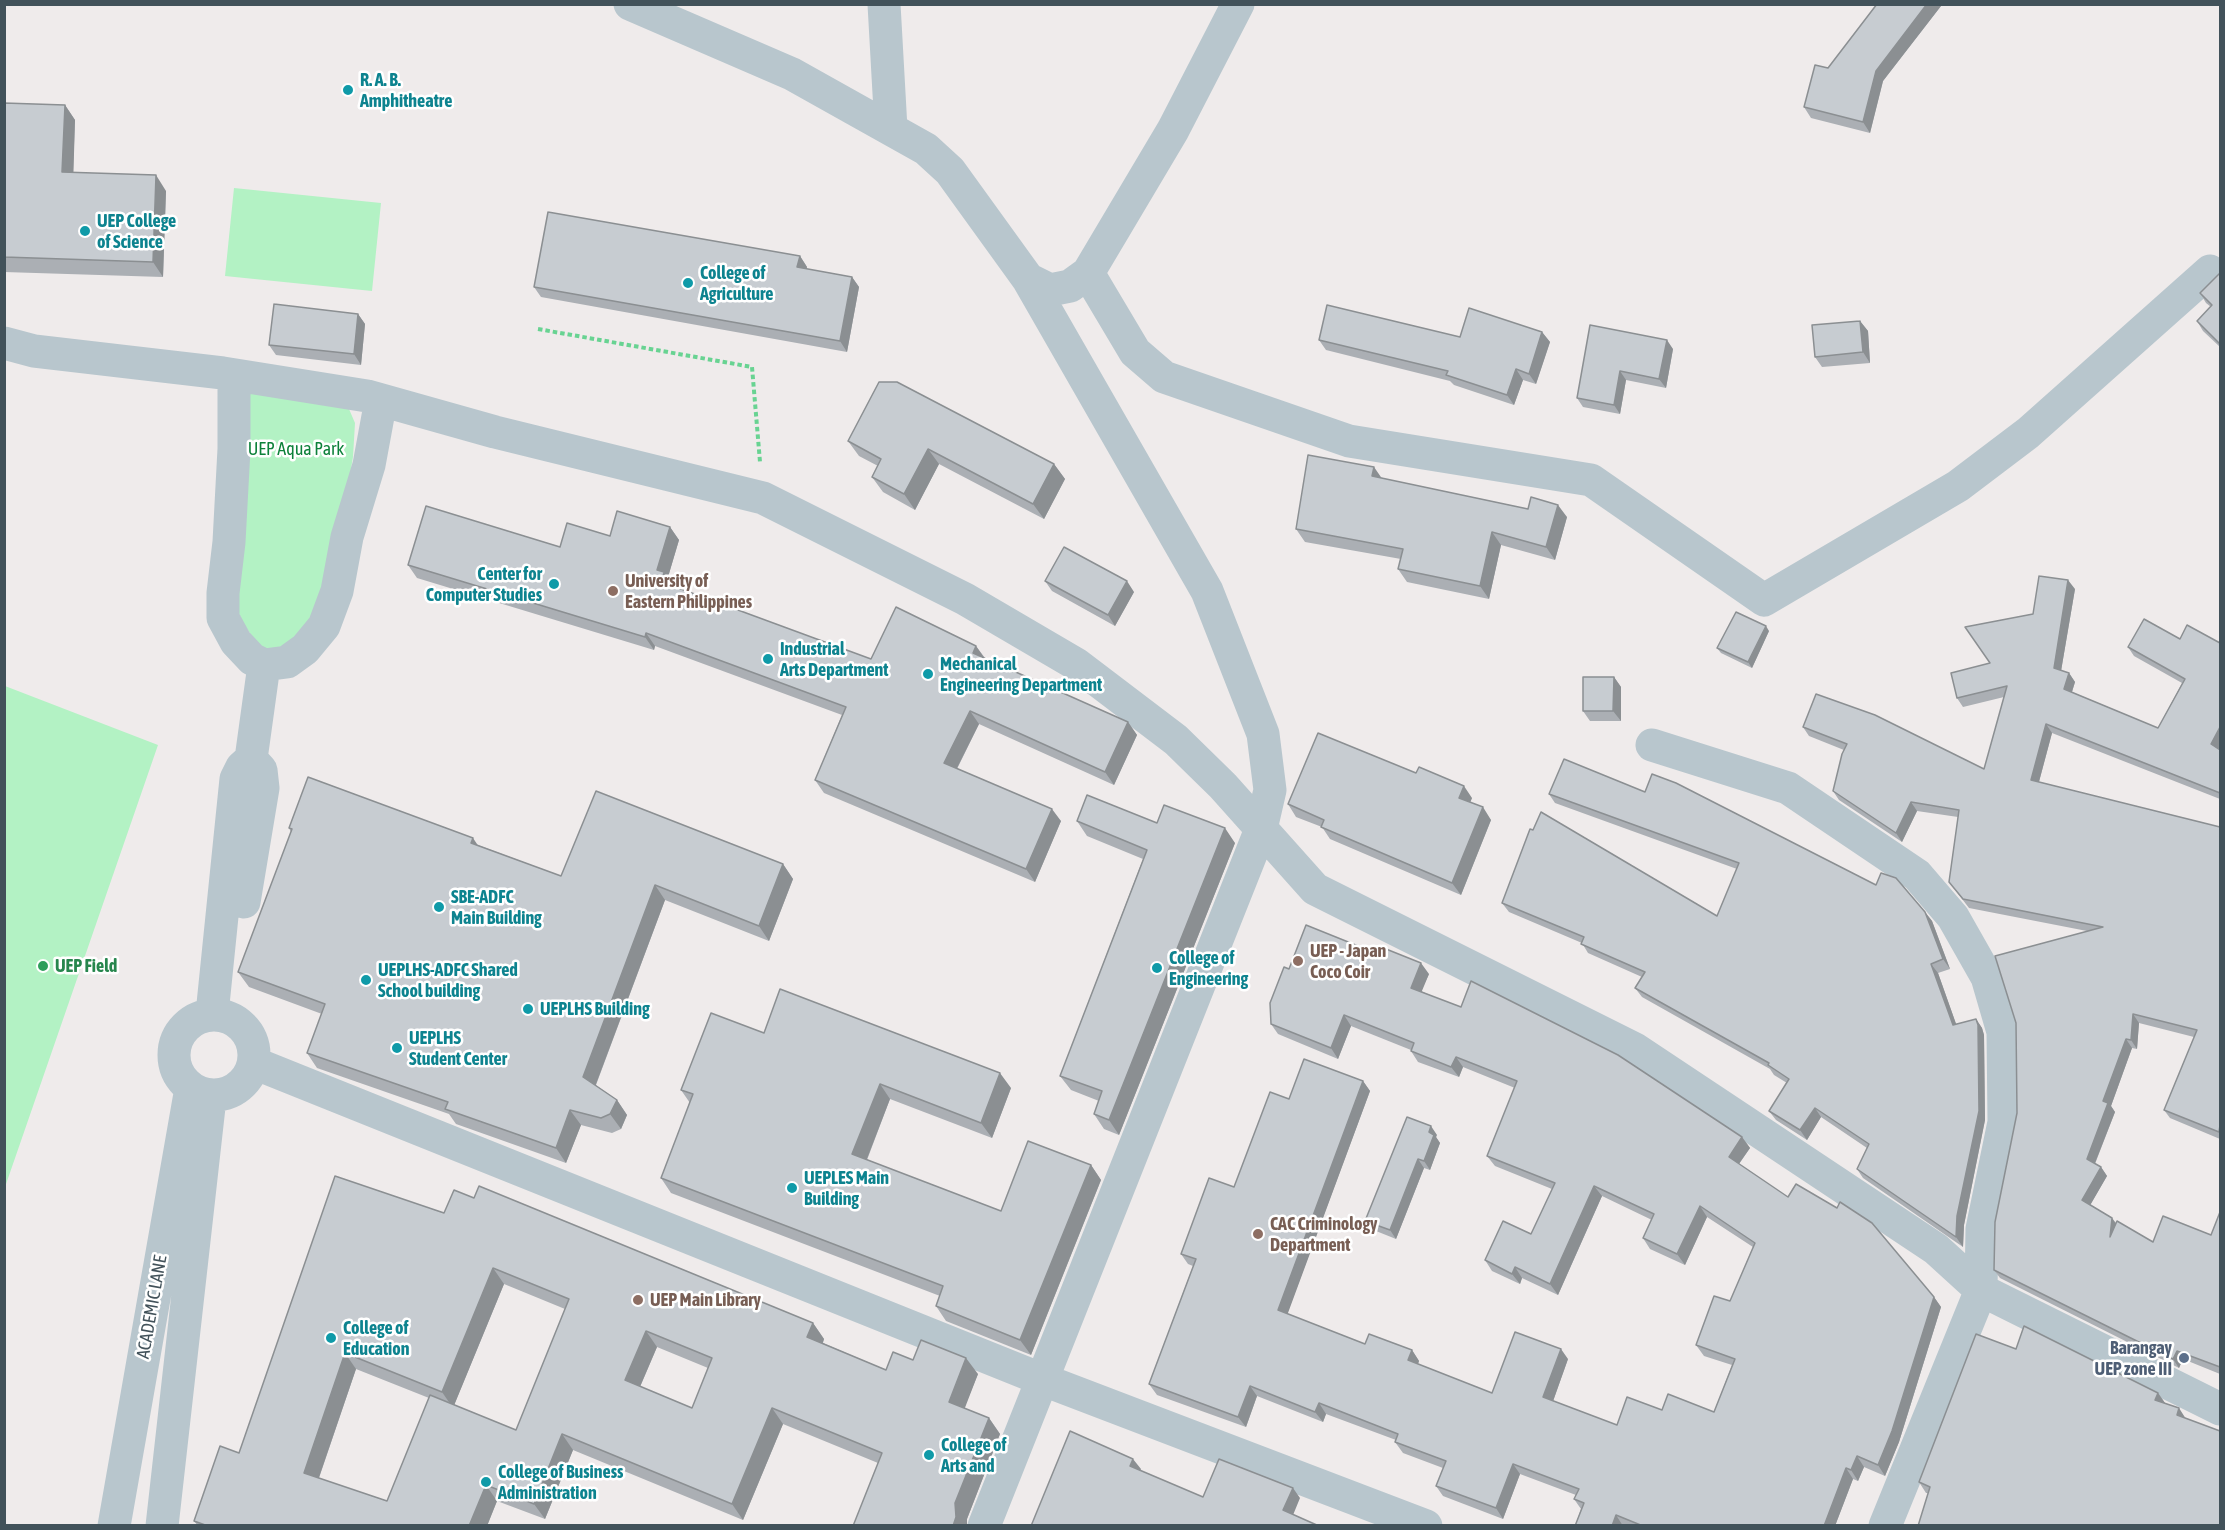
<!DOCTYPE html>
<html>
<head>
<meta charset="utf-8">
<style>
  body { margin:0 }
  #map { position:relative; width:2225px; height:1530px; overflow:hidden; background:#efebeb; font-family:"Asap Condensed",sans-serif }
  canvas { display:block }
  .frame { position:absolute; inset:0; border:6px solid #42525a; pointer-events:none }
</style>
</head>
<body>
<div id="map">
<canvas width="2225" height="1530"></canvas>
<div class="frame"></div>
</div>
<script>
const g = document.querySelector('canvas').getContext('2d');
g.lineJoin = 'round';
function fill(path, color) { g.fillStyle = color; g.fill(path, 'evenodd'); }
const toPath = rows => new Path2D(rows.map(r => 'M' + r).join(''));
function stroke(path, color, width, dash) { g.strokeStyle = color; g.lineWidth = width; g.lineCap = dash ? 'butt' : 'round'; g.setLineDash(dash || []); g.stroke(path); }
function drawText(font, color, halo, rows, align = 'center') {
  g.font = font + ' "Asap Condensed",sans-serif'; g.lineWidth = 5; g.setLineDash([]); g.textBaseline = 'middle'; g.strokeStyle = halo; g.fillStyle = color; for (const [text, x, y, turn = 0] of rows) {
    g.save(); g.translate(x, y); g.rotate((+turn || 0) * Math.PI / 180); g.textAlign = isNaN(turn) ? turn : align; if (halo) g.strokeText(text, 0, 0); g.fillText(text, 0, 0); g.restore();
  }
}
const green = toPath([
  [234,188,381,203,372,291,225,276],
  [243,389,349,409,355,423,353,457,327,612,282,653,260,648,243,623,235,604],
  [5,686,158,745,5,1187]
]);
const path = toPath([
  [538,329,752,367,760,462]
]);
const minor = toPath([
  [630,4,792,74,926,149,950,171,1028,279,1207,591,1263,734,1270,790,1261,829,984,1526],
  [884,4,891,129],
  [1088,273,1135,352,1164,377,1349,441,1591,480,1764,600,1958,486,2028,433,2210,271],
  [1028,279,1050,290,1070,286,1088,273,1173,130,1238,4],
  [4,343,34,351,223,373,367,396,495,432,763,498,965,599,1076,664,1176,740,1223,786,1315,889,1635,1049,1936,1249,1981,1290,2220,1409],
  [234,375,234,449,229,542,223,593,223,618,236,642,252,659,264,665],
  [1652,745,1788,788,1917,875,1953,917,1987,977,2003,1032,2004,1122,1982,1229,1981,1290,1885,1526],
  [244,902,263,788,261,770,251,759],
  [212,1014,236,779,242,767,251,759,264,665,287,662,305,649,324,626,337,591,347,537,369,465,381,400],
  '174 1055a40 40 0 1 1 80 0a40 40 0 1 1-80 0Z',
  [254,1063,1041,1379,1426,1526],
  [114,1526,191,1088],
  [162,1526,210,1098]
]);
const wall = toPath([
  [1877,4,1940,4,1941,6,1883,81,1870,133,1811,118,1804,107,1828,68],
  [4,103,65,105,75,120,73,172,166,191,163,277,4,272],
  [800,256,807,267,806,269,852,277,859,287,847,352,541,297,534,287],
  [2220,273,2220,347,2203,331,2197,321,2211,307,2206,303,2200,293],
  [358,314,365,324,361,365,276,355,269,345],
  [1860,321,1868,331,1870,363,1822,367,1815,357],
  [1590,325,1673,349,1666,388,1626,380,1620,414,1583,407,1577,398],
  [1542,332,1550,342,1536,384,1523,380,1514,405,1454,385,1450,381,1326,350,1319,340,1460,337],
  [879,382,1054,464,1065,479,1044,519,939,464,915,510,883,492,872,477,878,466,859,456,848,441],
  [1381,478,1567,517,1555,560,1501,545,1489,599,1407,582,1398,569,1401,559,1305,542,1296,529],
  [670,527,679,540,668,577,673,586,871,659,976,646,985,658,1128,722,1137,735,1114,785,979,724,957,769,1061,821,1035,882,824,793,815,780,842,715,655,646,654,650,417,578,408,565,560,547],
  [1045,581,1134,592,1115,626,1052,591],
  [2075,589,2061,671,2069,673,2075,682,2072,692,2158,728,2182,683,2134,656,2128,647,2180,639,2220,746,2219,749,2220,750,2220,799,2052,733,2039,782,2220,827,2220,1139,2170,1118,2164,1110,2194,1037,2139,1023,2137,1049,2132,1048,2111,1106,2115,1112,2095,1164,2101,1167,2107,1176,2090,1205,2112,1218,2116,1223,2153,1242,2211,1235,2220,1212,2220,1374,2183,1359,2179,1368,2000,1278,1994,1270,2087,931,1969,908,1949,882,1958,817,1917,811,1902,842,1839,800,1833,791,1844,750,1809,736,1803,727,1984,769,2004,697,1963,707,1957,698,2033,614],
  [1769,631,1752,668,1721,653,1717,648],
  [1614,677,1621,687,1621,721,1590,721,1583,711],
  [1549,794,1925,912,1932,921,1950,969,1938,973,1956,1024,1976,1019,1982,1028,1984,1035,1985,1120,1964,1225,1963,1247,1863,1178,1857,1169,1867,1148,1821,1117,1807,1140,1776,1120,1769,1111,1787,1083,1774,1075,1770,1069,1642,997,1635,988,1642,977,1588,953,1582,943,1509,912,1502,903,1717,916,1737,869,1555,803],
  [1472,798,1470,802,1491,820,1461,895,1330,839,1322,827,1296,817,1288,804],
  [1077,821,1157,823,1235,843,1119,1135,1104,1129,1094,1114,1099,1101,1071,1090,1060,1076,1143,859,1087,836],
  [289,828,478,845,561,876,783,864,793,879,769,941,665,900,596,1085,617,1100,627,1115,621,1129,612,1133,581,1125,566,1163,456,1124,449,1114,317,1068,307,1053,322,1014,249,987,238,972,291,832],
  [1289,969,1429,974,1421,991,1742,1137,1750,1148,1739,1164,1934,1297,1941,1307,1899,1442,1885,1476,1864,1467,1858,1481,1853,1479,1835,1526,1575,1526,1581,1509,1574,1499,1576,1495,1520,1474,1503,1519,1443,1496,1436,1486,1443,1468,1403,1453,1395,1442,1396,1440,1326,1414,1323,1422,1257,1396,1246,1427,1157,1395,1149,1384,1193,1266,1188,1264,1181,1254,1234,1187,1289,1099,1363,1081,1370,1091,1287,1314,1365,1344,1412,1350,1419,1361,1418,1364,1492,1393,1568,1359,1553,1401,1617,1425,1662,1410,1714,1412,1732,1365,1704,1356,1696,1345,1730,1301,1753,1247,1707,1217,1685,1265,1650,1249,1643,1238,1652,1220,1602,1196,1558,1295,1522,1278,1520,1284,1492,1271,1485,1260,1531,1234,1552,1189,1495,1166,1487,1156,1515,1088,1463,1067,1459,1077,1418,1062,1411,1051,1411,1050,1351,1026,1338,1059,1278,1034,1271,1024],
  [764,1033,1011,1088,992,1138,890,1099,867,1160,1001,1211,1091,1165,1101,1180,1031,1355,946,1321,936,1306,940,1296,671,1193,661,1178,690,1103,681,1090],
  [1437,1135,1436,1137,1440,1143,1430,1170,1424,1168,1396,1239,1371,1229,1365,1221],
  [444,1213,813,1323,824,1339,823,1343,886,1370,913,1360,978,1374,964,1408,989,1418,1000,1434,967,1519,878,1463,783,1424,743,1520,573,1450,545,1519,497,1501,487,1526,198,1526,194,1521,239,1453],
  [504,1284,565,1309,516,1430,454,1405],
  [657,1347,708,1368,692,1408,640,1387],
  [356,1369,429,1398,387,1501,319,1478],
  [2016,1349,2158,1393,2165,1403,2165,1404,2186,1419,1928,1493,1926,1493,1919,1482]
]);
const shadedWall = toPath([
  [1927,4,1940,4,1941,6,1883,81,1870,133,1863,122,1876,71],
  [65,105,75,120,73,187,62,172],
  [156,175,166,191,163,277,153,262],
  [800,256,807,267,804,278,797,267],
  [852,277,859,287,847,352,840,341],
  [358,314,365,324,361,365,354,354],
  [1860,321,1868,331,1870,363,1863,352],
  [1542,332,1550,342,1536,384,1529,374],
  [1667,340,1673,349,1666,388,1659,379],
  [1516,369,1523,380,1514,405,1507,395],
  [1620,371,1626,380,1620,414,1614,405],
  [928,449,939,464,915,510,904,494],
  [1054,464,1065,479,1044,519,1033,504],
  [1374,467,1383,480,1372,476],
  [1558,505,1567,517,1555,560,1546,547],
  [670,527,679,540,668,577,673,585,671,595,662,582,657,570],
  [1492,532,1501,545,1489,599,1480,586],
  [2068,580,2075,589,2060,677,2054,668],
  [1127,581,1134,592,1115,626,1108,615],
  [1766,626,1769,631,1752,668,1748,662],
  [646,633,655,646,654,650,645,637],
  [976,646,985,659,973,653],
  [2069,673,2075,682,2070,698,2064,689],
  [1614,677,1621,687,1621,721,1613,711],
  [970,711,979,724,953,776,944,763],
  [1128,722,1137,735,1114,785,1105,772],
  [2046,724,2052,733,2037,789,2031,780],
  [2220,727,2220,746,2217,753,2211,744],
  [1464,786,1472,798,1467,810,1459,798],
  [1911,802,1917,811,1902,842,1896,833],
  [1483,807,1491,820,1461,895,1452,883],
  [1052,809,1061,821,1035,882,1026,869],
  [1225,828,1235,843,1119,1135,1109,1120],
  [473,838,483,853,471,843],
  [783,864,793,879,769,941,759,926],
  [655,885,665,900,593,1092,583,1077],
  [1925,912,1932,921,1950,969,1943,959],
  [1421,963,1429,974,1419,998,1411,988],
  [1931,964,1938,973,1960,1035,1953,1025],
  [2133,1014,2139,1023,2137,1049,2131,1040],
  [1344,1015,1351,1026,1338,1059,1331,1048],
  [1976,1019,1982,1028,1984,1035,1985,1120,1964,1225,1963,1247,1956,1237,1957,1216],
  [2126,1039,2132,1048,2111,1106,2115,1112,2093,1168,2087,1159,2103,1101],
  [1456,1057,1463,1067,1459,1077,1451,1067],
  [1000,1073,1011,1088,992,1138,981,1123],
  [1363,1081,1370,1091,1285,1321,1278,1310],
  [880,1084,890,1099,863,1169,852,1154],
  [617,1100,627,1115,621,1129,610,1114],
  [1815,1108,1821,1117,1807,1140,1800,1130],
  [570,1110,581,1125,566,1163,556,1148],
  [1431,1126,1437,1135,1436,1137,1440,1143,1430,1170,1424,1161,1429,1132],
  [1742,1137,1750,1148,1736,1168,1729,1157],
  [1418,1159,1424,1168,1396,1239,1390,1230],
  [1091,1165,1101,1180,1031,1355,1020,1340],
  [2101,1167,2107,1176,2088,1209,2082,1200],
  [1594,1186,1602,1196,1558,1295,1550,1284],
  [1700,1206,1707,1217,1685,1265,1677,1254],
  [2112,1218,2118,1227,2110,1237],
  [1515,1267,1522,1278,1520,1284,1512,1274],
  [493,1268,504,1284,453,1408,442,1392],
  [1934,1297,1941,1307,1899,1442,1885,1476,1878,1465],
  [813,1323,824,1339,819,1353,807,1337],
  [646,1331,657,1347,636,1396,625,1380],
  [1561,1349,1568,1359,1551,1407,1543,1397],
  [1412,1350,1419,1361,1415,1371,1408,1360],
  [2177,1351,2183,1359,2179,1368,2173,1359],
  [345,1353,356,1369,315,1489,304,1473],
  [966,1358,978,1374,961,1418,949,1402],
  [1250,1386,1257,1396,1246,1427,1238,1417],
  [2158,1393,2165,1403,2162,1411,2155,1400],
  [1319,1403,1326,1414,1323,1422,1315,1412],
  [772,1408,783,1424,743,1520,732,1504],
  [2179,1408,2186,1419,2177,1415],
  [989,1418,1000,1434,967,1519,967,1526,953,1526,955,1503],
  [562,1434,573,1450,545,1519,534,1504],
  [1857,1456,1864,1467,1858,1481,1851,1470],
  [1133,1459,1141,1469,1138,1476,1130,1466],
  [1513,1464,1520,1474,1503,1519,1496,1508],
  [1846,1468,1853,1479,1835,1526,1824,1526],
  [486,1485,497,1501,487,1526,469,1526],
  [1293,1488,1300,1498,1291,1520,1283,1510],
  [1616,1515,1623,1526,1612,1526]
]);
const building = toPath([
  [1877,4,1927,4,1876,71,1863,122,1804,107,1815,65,1828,68,1877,4],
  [4,103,65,105,62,172,156,175,153,262,4,257,4,103],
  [548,212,800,256,797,267,852,277,840,341,534,287,548,212],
  [2220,273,2220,344,2197,321,2212,305,2200,293,2220,273],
  [274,304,358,314,354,354,269,345,274,304],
  [1327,305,1460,337,1469,308,1542,332,1529,374,1516,369,1507,395,1446,375,1448,371,1319,340,1327,305],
  [1860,321,1863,352,1815,357,1812,325,1860,321],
  [1590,325,1667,340,1659,379,1620,371,1614,405,1577,398,1590,325],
  [879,382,897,382,1054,464,1033,504,928,449,904,494,872,477,881,459,848,441,879,382],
  [1308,455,1374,467,1372,476,1528,509,1531,497,1558,505,1546,547,1492,532,1480,586,1398,569,1403,549,1296,529,1308,455],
  [426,506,560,547,567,523,610,536,617,511,670,527,657,570,664,572,662,582,871,659,896,607,976,646,973,653,1128,722,1105,772,970,711,944,763,1052,809,1026,869,815,780,846,707,646,633,645,637,408,565,426,506],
  [1064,547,1127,581,1108,615,1045,581,1064,547],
  [2039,576,2068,580,2054,668,2069,673,2064,689,2158,728,2185,679,2128,647,2144,619,2180,639,2187,625,2220,643,2220,727,2211,744,2220,750,2220,793,2046,724,2031,780,2220,827,2220,1125,2219,1132,2164,1110,2197,1030,2133,1014,2131,1040,2126,1039,2103,1101,2108,1103,2087,1159,2101,1167,2082,1200,2112,1218,2110,1237,2117,1221,2153,1242,2163,1216,2211,1235,2220,1212,2220,1367,2177,1351,2173,1359,1994,1270,1995,1222,2017,1113,2016,1023,1995,956,2103,927,1963,899,1949,882,1959,810,1911,802,1896,833,1833,791,1842,754,1847,744,1803,727,1816,694,1875,715,1984,769,2007,686,1957,698,1951,673,1990,663,1965,627,2033,614,2039,576],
  [1736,612,1766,626,1748,662,1717,648,1736,612],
  [1583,677,1614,677,1613,711,1583,711,1583,677],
  [1318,733,1416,773,1419,767,1464,786,1459,798,1483,807,1452,883,1321,827,1324,820,1288,804,1318,733],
  [1564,759,1645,792,1652,774,1676,783,1876,885,1881,873,1896,878,1925,912,1943,959,1931,964,1953,1025,1976,1019,1978,1025,1979,1111,1957,1216,1956,1237,1857,1169,1869,1144,1815,1108,1800,1130,1769,1111,1789,1079,1768,1065,1769,1063,1635,988,1645,972,1581,944,1584,937,1502,903,1530,829,1533,830,1541,812,1717,916,1739,863,1549,794,1564,759],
  [308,777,473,838,471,843,561,876,596,791,783,864,759,926,655,885,583,1077,617,1100,610,1114,601,1118,570,1110,556,1148,445,1109,448,1102,307,1053,325,1004,238,972,292,829,289,828,308,777],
  [1087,795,1157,823,1164,805,1225,828,1109,1120,1094,1114,1102,1091,1060,1076,1147,850,1077,821,1087,795],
  [1306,925,1383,956,1386,949,1421,963,1411,988,1461,1007,1471,981,1618,1055,1742,1137,1729,1157,1788,1197,1796,1184,1837,1208,1840,1202,1872,1223,1934,1297,1892,1431,1878,1465,1857,1456,1851,1470,1846,1468,1824,1526,1643,1526,1616,1515,1612,1526,1575,1526,1584,1503,1574,1499,1579,1489,1513,1464,1496,1508,1436,1486,1446,1461,1395,1442,1398,1434,1319,1403,1315,1412,1250,1386,1238,1417,1149,1384,1196,1259,1181,1254,1209,1178,1234,1187,1270,1092,1289,1099,1304,1059,1363,1081,1278,1310,1365,1344,1369,1334,1412,1350,1408,1360,1492,1393,1515,1332,1561,1349,1543,1397,1617,1425,1627,1397,1662,1410,1668,1394,1714,1412,1735,1359,1696,1345,1714,1296,1730,1301,1755,1243,1700,1206,1677,1254,1643,1238,1654,1214,1594,1186,1550,1284,1515,1267,1512,1274,1485,1260,1503,1221,1531,1234,1555,1183,1487,1156,1517,1081,1456,1057,1451,1067,1411,1051,1414,1043,1344,1015,1331,1048,1271,1024,1270,1003,1284,967,1289,969,1306,925],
  [780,989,1000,1073,981,1123,880,1084,852,1154,1001,1211,1028,1141,1091,1165,1020,1340,936,1306,943,1286,661,1178,693,1094,681,1090,711,1013,764,1033,780,989],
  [1407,1117,1431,1126,1429,1132,1434,1135,1424,1161,1418,1159,1390,1230,1365,1221,1407,1117],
  [335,1176,444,1213,454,1190,474,1198,479,1186,813,1323,807,1337,886,1370,893,1352,913,1360,921,1340,966,1358,949,1402,989,1418,955,1503,956,1517,953,1526,853,1526,882,1453,772,1408,732,1504,562,1434,534,1504,486,1485,469,1526,208,1526,194,1521,220,1446,239,1453,335,1176],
  [493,1268,569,1299,516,1430,430,1395,387,1501,304,1473,345,1353,442,1392,493,1268],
  [646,1331,712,1358,692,1408,625,1380,646,1331],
  [2024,1326,2158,1393,2155,1400,2179,1408,2177,1415,2220,1431,2220,1526,1918,1526,1930,1487,1919,1482,1976,1334,2016,1349,2024,1326],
  [1070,1431,1133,1459,1130,1466,1203,1497,1219,1459,1293,1488,1283,1510,1319,1526,1031,1526,1070,1431]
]);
const markers = [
  [348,90,6,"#0f9aa8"],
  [85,231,6,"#0f9aa8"],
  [688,283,6,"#0f9aa8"],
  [554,584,6,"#0f9aa8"],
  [613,591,6,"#8d6e63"],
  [768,659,6,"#0f9aa8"],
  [928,674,6,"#0f9aa8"],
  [439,907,6,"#0f9aa8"],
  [1298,961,6,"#8d6e63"],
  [43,966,6,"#2e9e5b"],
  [1157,968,6,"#0f9aa8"],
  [366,980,6,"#0f9aa8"],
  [528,1009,6,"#0f9aa8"],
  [397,1048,6,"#0f9aa8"],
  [792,1188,6,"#0f9aa8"],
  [1258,1234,6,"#8d6e63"],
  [638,1300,6,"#8d6e63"],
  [331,1338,6,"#0f9aa8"],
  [2184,1358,6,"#5c6f8a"],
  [929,1455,6,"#0f9aa8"],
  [486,1482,6,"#0f9aa8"]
];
const cultureNames = [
  ["R. A. B.",360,80],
  ["Amphitheatre",360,101],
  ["UEP College",97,221],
  ["of Science",97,242],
  ["College of",700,273],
  ["Agriculture",700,294],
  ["Center for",542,574,"right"],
  ["Computer Studies",542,595,"right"],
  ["Industrial",780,649],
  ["Arts Department",780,670],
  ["Mechanical",940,664],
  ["Engineering Department",940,685],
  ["SBE-ADFC",451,897],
  ["Main Building",451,918],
  ["College of",1169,958],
  ["Engineering",1169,979],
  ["UEPLHS-ADFC Shared",378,970],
  ["School building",378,991],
  ["UEPLHS Building",540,1009],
  ["UEPLHS",409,1038],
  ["Student Center",409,1059],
  ["UEPLES Main",804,1178],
  ["Building",804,1199],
  ["College of",343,1328],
  ["Education",343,1349],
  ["College of",941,1445],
  ["Arts and",941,1466],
  ["College of Business",498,1472],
  ["Administration",498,1493]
];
const parkNames = [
  ["UEP Aqua Park",296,449]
];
const educationNames = [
  ["University of",625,581],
  ["Eastern Philippines",625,602],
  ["UEP - Japan",1310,951],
  ["Coco Coir",1310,972],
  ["CAC Criminology",1270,1224],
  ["Department",1270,1245],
  ["UEP Main Library",650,1300]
];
const leisureNames = [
  ["UEP Field",55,966]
];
const streetNames = [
  ["ACADEMIC LANE",152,1307,-80]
];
const serviceNames = [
  ["Barangay",2172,1348],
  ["UEP zone III",2172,1369]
];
fill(green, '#b3f2c4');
stroke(path, '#68d392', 4, [4.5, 3]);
stroke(minor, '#b8c6cd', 33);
fill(wall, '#abafb4');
fill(shadedWall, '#8b8f92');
fill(building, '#c7ccd1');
stroke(building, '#8b8f92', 1.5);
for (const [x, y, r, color] of markers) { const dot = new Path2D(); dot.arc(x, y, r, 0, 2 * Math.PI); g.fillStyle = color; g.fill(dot); stroke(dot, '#fff', 2); }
drawText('bold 18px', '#0d838f', '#fff', cultureNames, 'left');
drawText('18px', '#0d813a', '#fff', parkNames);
drawText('bold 18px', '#785e54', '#fff', educationNames, 'left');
drawText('bold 18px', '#27864d', '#fff', leisureNames, 'left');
drawText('18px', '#42525a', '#fff', streetNames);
drawText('bold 18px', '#4e5e75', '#fff', serviceNames, 'right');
</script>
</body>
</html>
